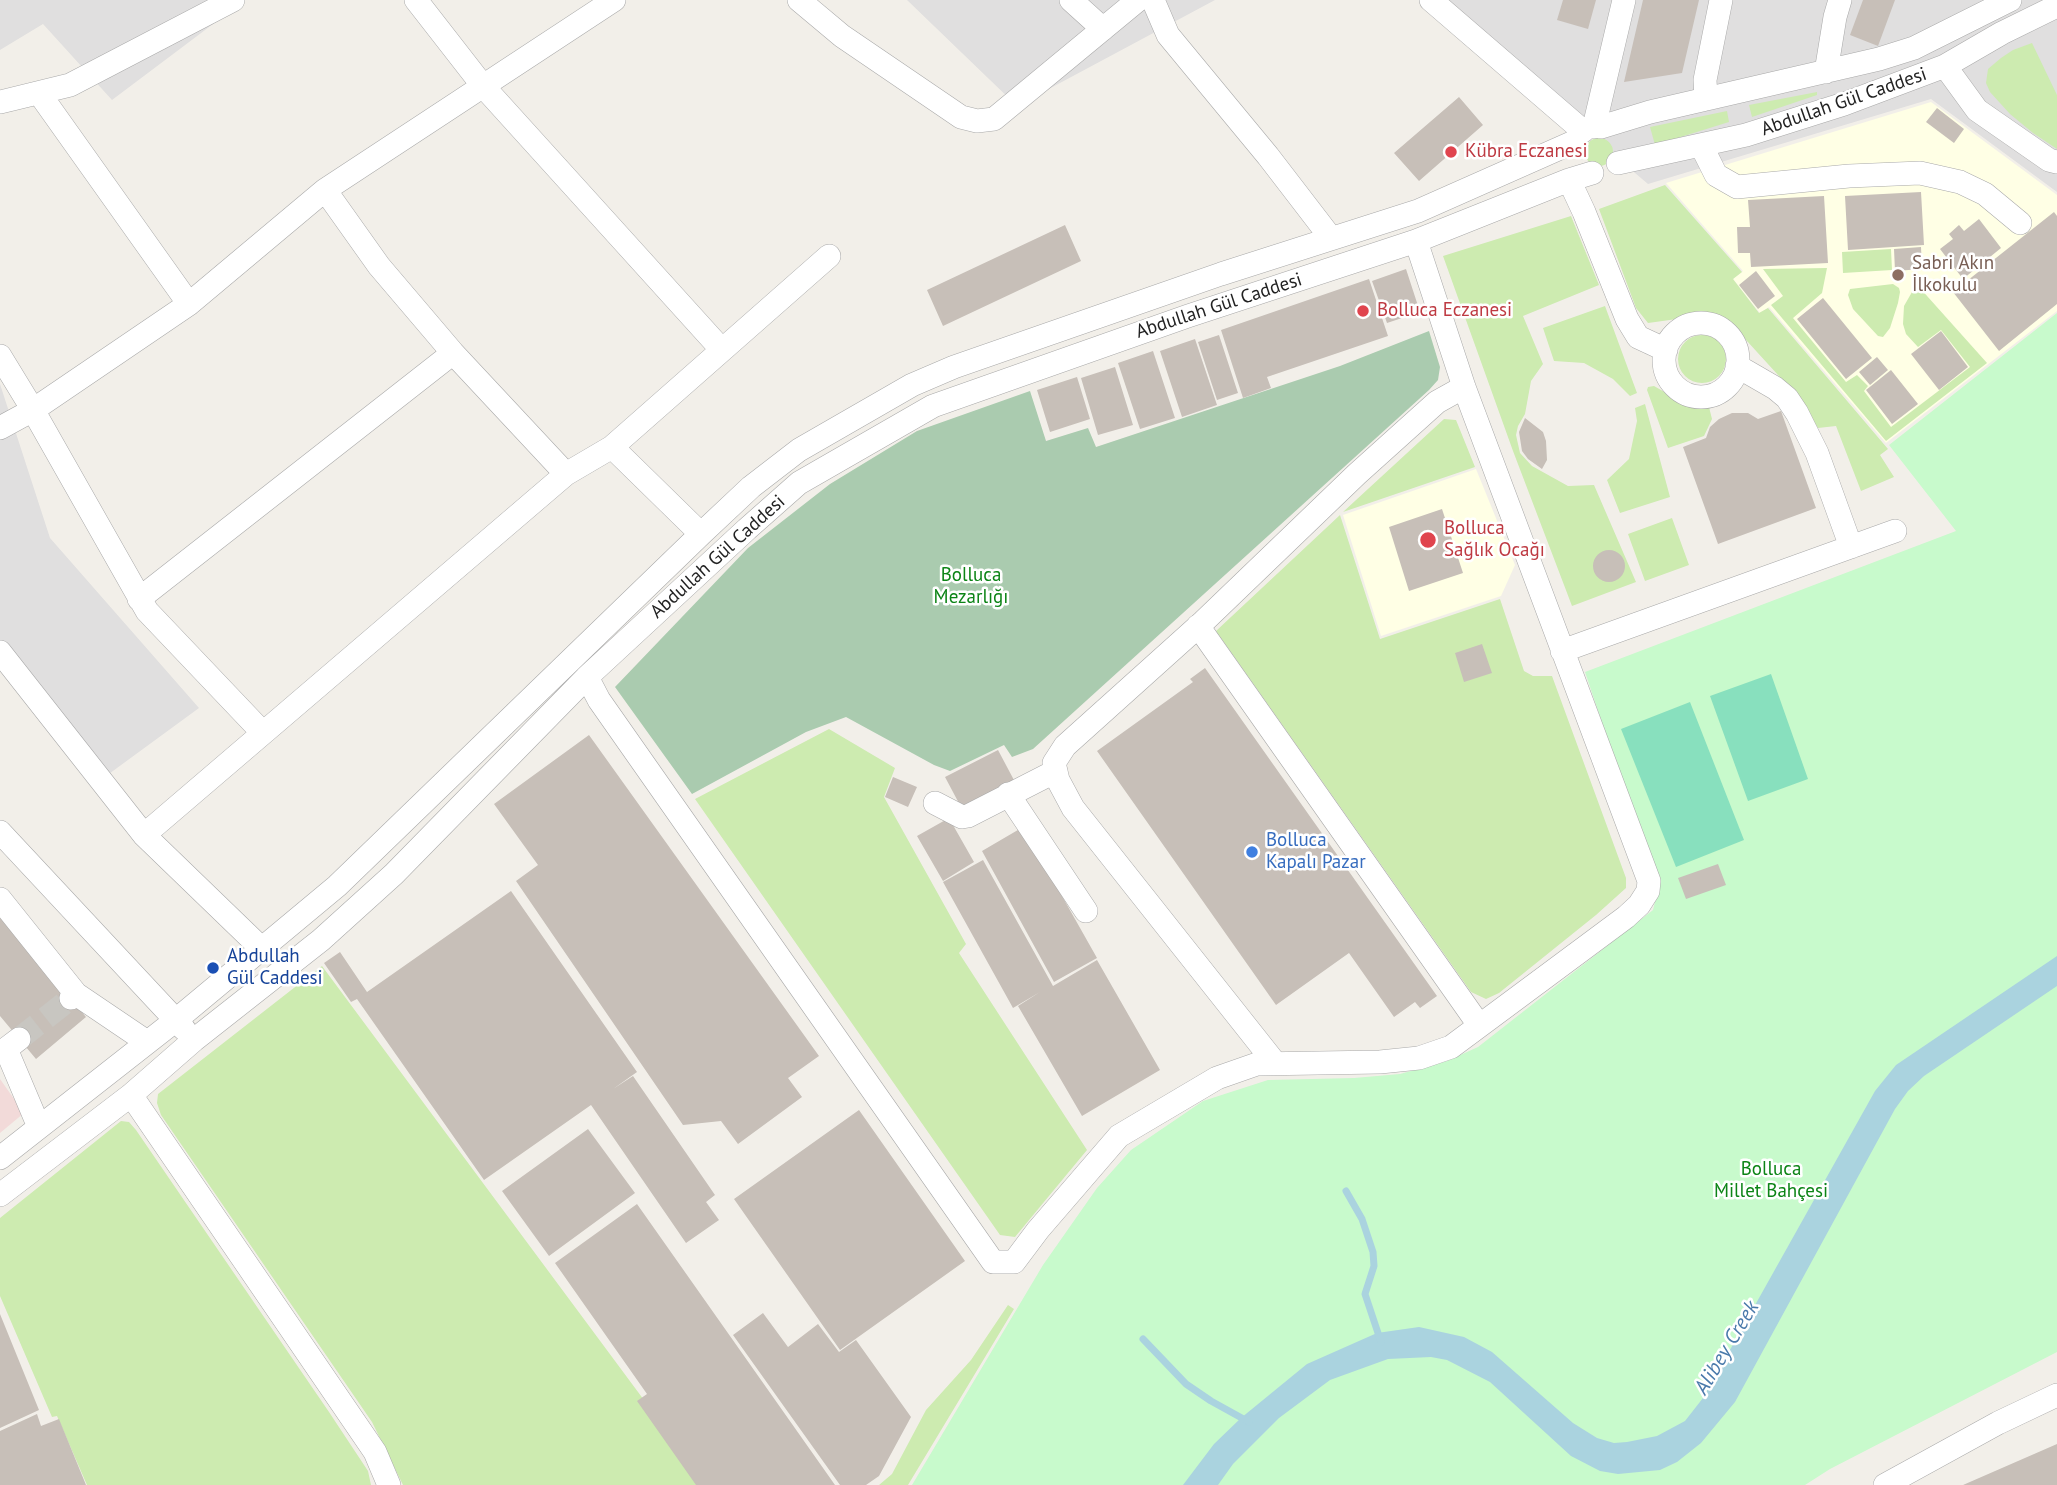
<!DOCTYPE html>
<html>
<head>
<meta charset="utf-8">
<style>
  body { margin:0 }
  canvas { display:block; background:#f2efe9 }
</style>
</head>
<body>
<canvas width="2057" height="1485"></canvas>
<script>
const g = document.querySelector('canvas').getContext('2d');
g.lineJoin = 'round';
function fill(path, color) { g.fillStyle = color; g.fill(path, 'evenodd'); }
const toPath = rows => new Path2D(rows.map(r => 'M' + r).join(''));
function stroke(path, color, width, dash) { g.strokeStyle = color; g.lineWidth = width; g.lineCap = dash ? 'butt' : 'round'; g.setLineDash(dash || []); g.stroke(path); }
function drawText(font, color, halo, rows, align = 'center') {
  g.font = font + ' "PT Sans",sans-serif'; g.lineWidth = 5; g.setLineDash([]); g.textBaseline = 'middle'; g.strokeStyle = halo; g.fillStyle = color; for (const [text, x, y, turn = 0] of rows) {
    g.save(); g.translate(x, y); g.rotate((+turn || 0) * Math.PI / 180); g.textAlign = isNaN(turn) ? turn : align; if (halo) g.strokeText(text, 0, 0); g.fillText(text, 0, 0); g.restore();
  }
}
const residential = toPath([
  [0,0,245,0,112,100,43,24,0,50],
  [907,0,1215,0,1017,106],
  [1431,0,2057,0,2057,192,1931,99,1648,184],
  [0,384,50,538,199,708,102,779,0,652]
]);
const commercial = toPath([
  [0,1079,24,1113,0,1133]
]);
const education = toPath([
  [1931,102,2057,195,2057,311,1886,443,1769,307,1760,313,1733,279,1743,271,1666,183],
  [1476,469,1515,565,1501,596,1381,636,1343,515]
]);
const grass = toPath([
  [2032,43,2057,95,2057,149,2033,133,2010,114,1990,92,1986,83,1988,69,2001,58,2013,50],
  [1817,92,1817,95,1752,117,1749,105],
  [1727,111,1729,122,1655,145,1650,127],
  '1585 152a14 14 0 1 1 28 0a14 14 0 1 1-28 0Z',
  [1665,185,1742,272,1733,279,1759,313,1768,308,1888,449,1880,455,1894,477,1861,491,1836,426,1818,428,1799,398,1736,329,1714,316,1706,315,1648,323,1636,308,1599,209],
  [1571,216,1599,285,1523,316,1543,364,1531,381,1525,414,1518,426,1516,435,1520,453,1532,466,1568,486,1594,485,1636,582,1572,606,1513,451,1443,256],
  [1891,249,1892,270,1843,273,1842,252],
  [1827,268,1822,293,1793,318,1846,382,1857,375,1868,386,1864,391,1891,427,1970,367,1941,330,1918,347,1906,334,1903,324,1904,306,1912,292,1919,287,1987,363,1886,441,1771,305,1783,296,1763,269],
  [1893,284,1899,288,1900,292,1898,303,1890,328,1883,337,1878,336,1853,309,1848,295,1850,289],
  [1605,306,1637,393,1630,396,1613,379,1584,363,1554,361,1543,328],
  '1678 359a24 24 0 1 1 48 0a24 24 0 1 1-48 0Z',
  [1654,386,1682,402,1703,408,1709,407,1712,419,1704,436,1668,448,1647,390,1648,387],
  [1645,404,1670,497,1620,513,1607,480,1629,459,1637,421,1635,408],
  [1444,419,1456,420,1475,467,1343,512],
  [1340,515,1380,639,1500,599,1524,671,1533,676,1552,676,1626,878,1626,888,1596,915,1499,993,1486,999,1471,992,1216,631],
  [1672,518,1689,565,1645,581,1628,534],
  [829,729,895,768,884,797,966,944,959,953,1087,1150,1015,1237,1000,1235,695,799],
  [322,966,707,1485,403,1485,372,1422,161,1115,157,1103,158,1094],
  [121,1121,129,1122,136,1130,329,1412,368,1471,371,1485,87,1485,57,1416,52,1417,0,1296,0,1218],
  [1008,1305,1014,1309,908,1485,879,1485,892,1474,926,1410,971,1360]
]);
const cemetery = toPath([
  [1429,331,1440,367,1438,380,1429,390,1033,749,1012,757,1004,745,950,771,934,765,846,717,806,732,692,794,615,687,748,548,830,484,917,431,1030,391,1046,441,1088,428,1096,447,1340,366]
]);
const park = toPath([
  [2057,313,2057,1352,1830,1469,1805,1485,912,1485,1043,1265,1097,1188,1131,1150,1203,1101,1268,1080,1354,1078,1400,1074,1447,1061,1478,1047,1653,910,1658,890,1585,672,1956,531,1889,445]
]);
const pitch = toPath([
  [1771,674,1808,779,1748,801,1710,696],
  [1690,702,1744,840,1676,867,1621,729]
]);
const water = toPath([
  [2057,956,2057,986,1924,1076,1908,1091,1895,1109,1735,1402,1701,1443,1677,1462,1660,1470,1618,1474,1600,1471,1571,1456,1490,1382,1447,1360,1431,1357,1388,1359,1330,1380,1279,1418,1233,1464,1218,1485,1183,1485,1214,1444,1241,1418,1307,1364,1377,1333,1419,1327,1464,1337,1492,1352,1573,1423,1597,1438,1614,1443,1627,1442,1657,1436,1685,1421,1703,1398,1875,1091,1896,1065]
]);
const stream = toPath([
  [1346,1191,1362,1219,1373,1252,1374,1266,1365,1294,1381,1342],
  [1143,1339,1186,1384,1211,1401,1249,1422]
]);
const building = toPath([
  [1563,0,1596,0,1588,29,1557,20],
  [1643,0,1699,0,1682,73,1624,82],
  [1863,0,1895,0,1878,46,1850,35],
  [1459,97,1483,125,1419,181,1394,153],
  [1937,108,1964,129,1954,143,1926,122],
  [1921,192,1924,245,1848,250,1845,196],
  [1824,196,1828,263,1751,267,1750,253,1738,253,1737,227,1750,227,1748,200],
  [2054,212,2057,216,2057,304,1999,351,1953,292],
  [1979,219,2001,248,1963,279,1940,249,1953,239,1949,234,1959,225,1964,231],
  [1065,225,1081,261,943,326,927,290],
  [1921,247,1922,269,1895,271,1894,249],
  [1406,269,1420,312,1387,323,1372,281],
  [1756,271,1775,296,1758,309,1739,285],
  [1369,279,1388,336,1267,377,1271,388,1243,398,1221,330],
  [1823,298,1872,358,1846,379,1797,319],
  [1941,331,1968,367,1939,390,1911,354],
  [1219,335,1238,393,1217,400,1198,342],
  [1195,339,1217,405,1182,417,1160,351],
  [1153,351,1175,418,1140,429,1118,363],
  [1877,357,1888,370,1870,385,1859,372],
  [1115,367,1133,425,1098,435,1081,378],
  [1891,370,1918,404,1892,424,1866,390],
  [1077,377,1090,419,1050,432,1037,390],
  [1781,411,1816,508,1718,544,1683,447,1706,438,1710,427,1719,419,1732,413,1748,413,1758,419],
  [1525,418,1543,432,1546,441,1547,460,1542,469,1528,459,1522,451,1519,432],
  [1442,509,1463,573,1409,591,1389,527],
  '1593 566a16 16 0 1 1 32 0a16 16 0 1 1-32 0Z',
  [1482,644,1492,673,1464,682,1455,653],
  [1205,668,1437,996,1420,1008,1415,1002,1394,1017,1349,953,1276,1005,1097,751,1193,682,1190,679],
  [589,735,819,1056,788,1078,802,1097,738,1144,721,1121,683,1125,516,881,538,865,494,804],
  [998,750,1015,782,962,809,945,777],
  [893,777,917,787,908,807,885,797],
  [949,818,974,862,943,881,917,836],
  [1023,827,1097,958,1054,982,982,851],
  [983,860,1053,986,1097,960,1160,1070,1082,1116,1018,1006,1040,992,1013,1008,943,882],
  [1718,864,1726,885,1686,899,1678,878],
  [511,891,637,1072,613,1089,633,1076,715,1195,706,1202,719,1220,686,1243,591,1105,484,1180,357,999,351,1002,324,963,340,952,367,992],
  [0,913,86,1017,36,1059,0,1016],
  [859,1110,965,1261,840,1350,734,1199],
  [588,1129,635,1193,549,1256,502,1191],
  [637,1204,835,1485,696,1485,637,1401,647,1394,555,1263],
  [763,1313,788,1347,818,1324,839,1352,856,1340,911,1417,879,1476,866,1485,840,1485,733,1335],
  [0,1314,39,1410,0,1428],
  [37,1414,41,1426,59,1419,86,1485,0,1485,0,1431],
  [2057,1444,2057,1485,1963,1485]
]);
const minorTunnel = toPath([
  [19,1039,71,998]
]);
const minor = toPath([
  [416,0,483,86,722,350],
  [799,0,842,36,961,117,977,121,994,119,1138,0],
  [1071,0,1103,29],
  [1153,0,1168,35,1268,156,1331,238],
  [1431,0,1583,131],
  [1945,66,1977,110,2049,160,2057,162],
  [1826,72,1835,17,1840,0],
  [39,93,189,304],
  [1706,99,1705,80,1721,0],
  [0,102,70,85,233,0],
  [1594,127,1624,0],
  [1601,127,1650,112,1879,59,1914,48,2010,0],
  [1701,145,1716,175,1737,187,1849,176,1920,173,1960,182,1985,194,2020,223],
  [1618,163,1746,135,1844,104,1945,66,2002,33,2057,6],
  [1569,180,1584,212,1627,319,1638,337,1666,350],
  [325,190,379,266,453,353,566,474],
  '1664 360a37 37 0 1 1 74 0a37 37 0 1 1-74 0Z',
  [0,356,33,410,147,611,263,733],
  [1737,366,1775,388,1787,398,1797,413,1817,453,1851,547],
  [0,428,33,410,189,304,325,190,614,0],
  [612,447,829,256],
  [139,599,453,353],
  [1198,626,1479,1025],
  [1562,651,1895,531],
  [0,652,144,835,261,948],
  [587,677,599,700,993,1262,1014,1262,1038,1230,1119,1136,1217,1078,1257,1064,1380,1062,1419,1058,1451,1047,1626,917,1639,905,1648,891,1649,881,1464,387,1416,241],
  [1008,794,1086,911],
  [935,803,962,817,968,816,1056,771],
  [0,832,184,1029],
  [144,835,566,474,612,447,701,534],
  [0,899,76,994],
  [71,998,76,994,147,1042],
  [19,1039,6,1049,39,1127],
  [1275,1063,1073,808,1058,780,1054,763,1065,746,1203,622,1357,474,1437,402,1464,387],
  [131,1095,375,1452,389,1485],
  [0,1158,176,1020,337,886,701,534,751,487,799,450,912,385,954,367,1221,274,1418,211,1576,141],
  [0,1195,131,1095,194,1040,321,940,394,874,587,677,747,529,799,483,933,406,1188,316,1416,241,1569,180,1592,173],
  [1885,1485,1998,1423,2057,1395]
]);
const markers = [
  [1451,152,7,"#e0444e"],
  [1898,275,7,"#8d6e63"],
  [1363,311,7,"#e0444e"],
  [1428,540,9,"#e0444e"],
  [1252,852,7,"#3f7fe0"],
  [213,968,7,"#1a4fb4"]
];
const streetNames = [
  ["Abdullah Gül Caddesi",1844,102,-19],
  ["Abdullah Gül Caddesi",1219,306,-18],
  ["Abdullah Gül Caddesi",718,557,-42]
];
const healthNames = [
  ["Kübra Eczanesi",1465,152],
  ["Bolluca Eczanesi",1377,311],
  ["Bolluca",1444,529],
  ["Sağlık Ocağı",1444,551]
];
const educationNames = [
  ["Sabri Akın",1912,264],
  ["İlkokulu",1912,286]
];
const parkNames = [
  ["Bolluca",971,576],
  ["Mezarlığı",971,598],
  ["Bolluca",1771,1170],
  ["Millet Bahçesi",1771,1192]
];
const shopNames = [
  ["Bolluca",1266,841],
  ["Kapalı Pazar",1266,863]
];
const transitNames = [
  ["Abdullah",227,957],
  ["Gül Caddesi",227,979]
];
const waterNames = [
  ["Alibey Creek",1727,1348,-59]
];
fill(residential, '#e0dfdf');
fill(commercial, '#f2dad9');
fill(education, '#ffffe5');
fill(grass, '#cdebb0');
fill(cemetery, '#aacbaf');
fill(park, '#c8facc');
fill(pitch, '#88e0be');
fill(water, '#aad3df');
stroke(stream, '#aad3df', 7);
fill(building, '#c7bfb8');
stroke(minorTunnel, '#c8c6c1', 23, [23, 11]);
stroke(minor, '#a9a9a9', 24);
stroke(minor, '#fff', 23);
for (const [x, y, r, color] of markers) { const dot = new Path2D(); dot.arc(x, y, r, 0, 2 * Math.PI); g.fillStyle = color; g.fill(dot); stroke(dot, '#fff', 2.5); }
drawText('19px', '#222', '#fff', streetNames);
drawText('19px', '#be3a42', '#fff', healthNames, 'left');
drawText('19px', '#785e54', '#fff', educationNames, 'left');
drawText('19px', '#0c8416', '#fff', parkNames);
drawText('19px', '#366cbe', '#fff', shopNames, 'left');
drawText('19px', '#164399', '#fff', transitNames, 'left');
drawText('italic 21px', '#4a7aab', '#fff', waterNames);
</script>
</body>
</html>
